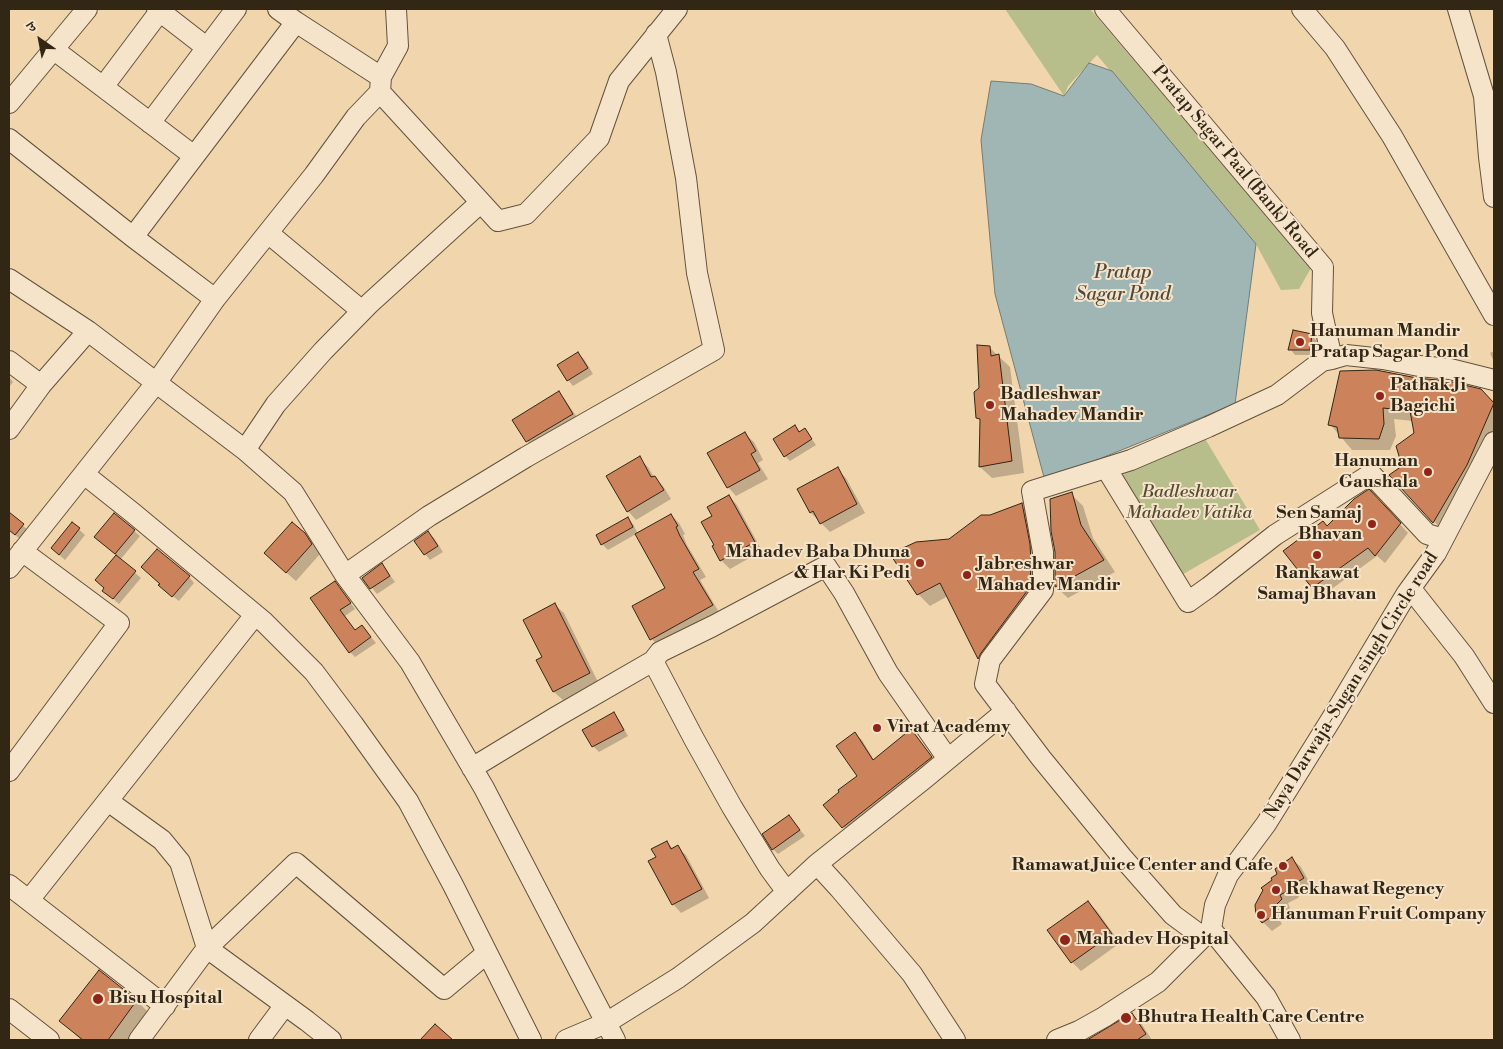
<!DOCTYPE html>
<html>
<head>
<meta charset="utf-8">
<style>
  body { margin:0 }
  #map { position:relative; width:1503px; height:1049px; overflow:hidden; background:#f1d5ad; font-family:"Libre Bodoni","Noto Serif Devanagari",serif }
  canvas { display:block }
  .frame { position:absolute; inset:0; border:10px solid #322615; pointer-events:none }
  .north { position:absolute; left:15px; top:15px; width:50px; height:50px; -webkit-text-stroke:4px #f6e4ca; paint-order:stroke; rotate:327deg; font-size:14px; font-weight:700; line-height:20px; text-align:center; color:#322615 }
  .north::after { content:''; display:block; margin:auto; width:18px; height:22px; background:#322615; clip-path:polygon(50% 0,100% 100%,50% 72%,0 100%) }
</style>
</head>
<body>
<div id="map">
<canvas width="1503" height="1049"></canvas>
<div class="frame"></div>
<div class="north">उ</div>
</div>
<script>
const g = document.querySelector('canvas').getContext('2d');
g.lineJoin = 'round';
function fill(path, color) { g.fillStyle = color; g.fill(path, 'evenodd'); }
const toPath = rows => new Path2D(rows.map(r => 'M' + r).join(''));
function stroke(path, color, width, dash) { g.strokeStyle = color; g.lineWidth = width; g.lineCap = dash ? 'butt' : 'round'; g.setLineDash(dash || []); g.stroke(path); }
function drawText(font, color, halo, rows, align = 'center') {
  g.font = font + ' "Libre Bodoni",serif'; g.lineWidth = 4; g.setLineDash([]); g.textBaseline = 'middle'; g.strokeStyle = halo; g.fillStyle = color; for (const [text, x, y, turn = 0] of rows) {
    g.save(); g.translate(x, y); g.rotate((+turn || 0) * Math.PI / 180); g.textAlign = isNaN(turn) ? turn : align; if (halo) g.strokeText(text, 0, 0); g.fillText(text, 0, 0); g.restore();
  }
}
const green = toPath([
  [1005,9,1090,9,1311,268,1299,289,1281,290,1256,244,1097,55,1068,86,1064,96],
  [1204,437,1260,530,1178,577,1117,477]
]);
const water = toPath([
  [1089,63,1112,71,1256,244,1235,404,1045,481,995,294,981,140,991,81,1031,84,1064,96,1089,63]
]);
const shadow = toPath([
  [1312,336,1317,341,1315,355,1295,355,1290,349],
  [989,347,1010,367,1024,473,992,478,980,467,982,422,977,417],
  [1494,351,1494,362,1490,353],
  [578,354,584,359,593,374,573,386,568,380],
  [9,377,13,382,9,387],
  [1417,379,1481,390,1494,404,1494,441,1446,534,1390,476,1403,466,1416,433,1413,421,1394,419,1396,436,1390,450,1352,450,1330,424],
  [559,393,564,398,578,419,533,447,527,441],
  [795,426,801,433,805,430,816,445,790,461,785,456],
  [745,434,754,442,763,460,758,463,768,479,736,496,728,487],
  [639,458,648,467,654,477,663,486,671,499,636,520,628,511],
  [837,469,846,478,865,513,830,532,811,513,799,490],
  [1071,494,1083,506,1093,538,1115,572,1068,598,1056,587,1056,552],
  [729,496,737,505,762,551,730,569,721,560,715,546,713,516],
  [1378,500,1408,533,1385,563,1377,556,1322,596,1284,551],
  [1022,505,1033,516,1042,583,990,669,979,658,948,596,930,606,918,594,892,554,949,540,991,516],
  [9,514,29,531,21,540,9,530],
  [671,515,679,523,685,534,683,535,687,545,706,577,700,580,720,614,659,647,652,639,634,607,667,589,636,534,608,550,602,544,627,518,633,524,638,534],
  [72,523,85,535,65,560,58,554],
  [134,531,140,536,120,560,141,578,119,604,110,596,106,589,97,580,117,556,102,543],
  [428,533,434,538,443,552,430,560,425,554],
  [304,534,313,544,320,554,296,581,274,562],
  [382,565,387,571,395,582,377,594,364,578],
  [189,577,194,583,179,601,166,591],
  [340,588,355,609,345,616,355,631,362,626,376,643,355,657,350,652,312,598],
  [555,605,564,613,598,682,563,700,554,692,538,660,543,657],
  [614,714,619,720,628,736,599,752,593,746],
  [911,731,938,764,850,834,825,805,859,776,855,734,862,740,874,760],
  [789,816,805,836,778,854,773,849],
  [667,842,673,849,677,847,686,855,709,898,681,913,673,904,657,857],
  [1292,859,1301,867,1312,887,1299,896,1298,898,1288,903,1290,908,1279,919,1282,924,1272,931,1263,922,1273,881],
  [1088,902,1097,911,1120,943,1081,971,1072,962],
  [136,1000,154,1018,138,1040,81,1040,61,1021],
  [1132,1014,1141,1023,1152,1040,1089,1040]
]);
const building = toPath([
  [1293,330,1312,334,1310,350,1288,350,1293,330],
  [977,345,990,346,991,356,999,354,1012,461,979,467,980,419,976,418,974,392,979,388,977,345],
  [578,352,588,368,567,381,557,365,578,352],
  [1376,370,1417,378,1448,381,1481,389,1494,403,1467,465,1433,523,1389,475,1402,466,1396,446,1414,433,1410,411,1383,408,1384,424,1379,439,1339,438,1337,427,1328,425,1340,371,1376,370],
  [559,391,573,414,526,442,512,420,559,391],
  [795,425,799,432,805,428,812,439,784,457,773,439,795,425],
  [745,432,756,451,751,454,760,470,727,488,707,453,745,432],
  [640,456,651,477,655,476,664,490,627,512,606,476,640,456],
  [838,467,857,504,820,524,813,511,810,513,797,489,838,467],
  [1369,489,1401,523,1375,556,1368,548,1312,588,1283,551,1323,521,1327,526,1354,499,1369,489],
  [1072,492,1081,525,1104,560,1055,587,1055,552,1051,531,1050,499,1072,492],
  [729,495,755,542,720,561,712,546,714,545,701,522,712,516,707,507,729,495],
  [1022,503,1030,544,1031,564,1030,587,981,653,978,659,940,583,917,595,890,554,916,542,949,539,981,515,990,515,1022,503],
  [9,512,24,524,15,535,9,530,9,512],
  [114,513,135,530,115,554,94,537,114,513],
  [671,514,678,526,676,527,680,536,699,569,693,572,713,605,650,640,632,606,665,588,635,534,671,514],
  [628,517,633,527,601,545,596,535,628,517],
  [72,522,80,528,59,555,51,548,72,522],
  [292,522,305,533,312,544,286,573,264,553,292,522],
  [428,531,438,546,424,555,414,541,428,531],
  [157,549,190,576,172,597,158,585,160,584,141,567,157,549],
  [116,555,136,571,113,599,102,591,104,588,95,580,116,555],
  [382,563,390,576,370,589,362,578,382,563],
  [335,581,351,603,340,610,355,630,362,625,371,637,349,653,310,598,335,581],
  [555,603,590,673,553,692,536,660,542,657,523,620,555,603],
  [614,712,624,730,592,747,582,730,614,712],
  [911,729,932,757,842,828,823,805,839,792,838,790,857,776,836,746,855,732,873,760,911,729],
  [789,815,800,830,772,850,762,834,789,815],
  [667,841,671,849,678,845,702,889,672,905,648,861,656,857,651,849,667,841],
  [1292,857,1304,878,1290,887,1289,890,1280,895,1282,899,1271,910,1274,915,1262,923,1256,915,1255,905,1263,890,1261,888,1272,880,1271,878,1277,874,1275,869,1292,857],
  [1088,901,1112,934,1071,963,1047,930,1088,901],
  [99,970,137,1000,108,1040,83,1040,59,1021,99,970],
  [1132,1013,1146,1034,1137,1040,1087,1040,1132,1013],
  [435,1024,453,1040,420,1040,435,1024]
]);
const minor = toPath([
  [157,9,206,47],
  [278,9,296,22,381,77],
  [1105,9,1323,267,1322,313,1332,359],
  [1302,9,1335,48,1392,136,1494,315],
  [1458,9,1484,96,1489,157,1494,197],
  [53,49,194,156],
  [103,87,160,11],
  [380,92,498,221,526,214,599,138,619,81,677,9],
  [9,103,87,9],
  [150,123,236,9],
  [9,139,133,237,215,299],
  [268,233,362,311],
  [133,237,296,22],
  [9,279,88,331,245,450,293,492,345,575,410,662,484,788,615,1040],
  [9,361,41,385],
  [9,429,41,385,88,331],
  [245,450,276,404,323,351,370,303,480,203],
  [1106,468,1188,602,1209,587,1275,535,1371,474,1427,534,1443,539],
  [84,474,133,513,264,622,314,672,353,724,408,801,453,885,531,1040],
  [9,568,156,383,215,299,314,175,356,117,380,92,381,77,398,46,396,9],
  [345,575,429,516,526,457,714,350,697,273,686,178,666,72,656,34],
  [1411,589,1464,656,1494,703],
  [472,768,556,717,653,661],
  [9,771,119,623,22,551],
  [108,801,162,840,180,862,207,948,296,863,444,989,487,953],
  [9,885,165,1006],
  [787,892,770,869,732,807,694,739,653,661,660,652,713,626,826,566,844,593,888,673,948,759],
  [29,900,255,615],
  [1211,929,1215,905,1228,875,1266,824,1332,718,1407,593,1436,553,1494,442],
  [1211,929,1266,997,1290,1040],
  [1203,937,1173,915,1122,857,1041,758,985,684,990,660,1043,590,1043,552,1032,491,1131,460,1208,427,1277,395,1322,361,1332,359,1346,355,1383,359,1419,366,1450,369,1494,380],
  [9,1009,49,1040],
  [139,1040,207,948,307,1021,331,1040],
  [259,1040,285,1005],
  [566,1040,606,1023,678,978,753,923,817,864],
  [955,1040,912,974,839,888,817,864,924,779,1006,711],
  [1057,1040,1079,1031,1104,1017,1158,982,1211,929]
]);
const markers = [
  [1300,342,5,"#8f2418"],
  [1380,396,5,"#8f2418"],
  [990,405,5,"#8f2418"],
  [1428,472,5,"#8f2418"],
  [1372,524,5,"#8f2418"],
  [1317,555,5,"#8f2418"],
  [920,563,5,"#8f2418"],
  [967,575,5,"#8f2418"],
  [877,728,5,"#8f2418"],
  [1283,866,5,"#8f2418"],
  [1276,890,5,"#8f2418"],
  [1261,915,5,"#8f2418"],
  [1065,940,6,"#8f2418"],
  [98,999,6,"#8f2418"],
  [1126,1018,6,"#8f2418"]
];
const streetNames = [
  ["Pratap Sagar Paal (Bank) Road",1234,162,50],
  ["Naya Darwaja-Sugan singh Circle road",1352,686,-58]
];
const poiNames = [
  ["Hanuman Mandir",1310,332],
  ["Pratap Sagar Pond",1310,353],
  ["Pathak Ji",1390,386],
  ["Bagichi",1390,407],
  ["Badleshwar",1000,395],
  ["Mahadev Mandir",1000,416],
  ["Hanuman",1418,462,"right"],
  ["Gaushala",1418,483,"right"],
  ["Sen Samaj",1362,514,"right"],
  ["Bhavan",1362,535,"right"],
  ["Mahadev Baba Dhuna",910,553,"right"],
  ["& Har Ki Pedi",910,574,"right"],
  ["Jabreshwar",977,565],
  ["Mahadev Mandir",977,586],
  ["Rankawat",1317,574,"center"],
  ["Samaj Bhavan",1317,595,"center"],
  ["Virat Academy",887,728],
  ["Ramawat Juice Center and Cafe",1273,866,"right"],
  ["Rekhawat Regency",1286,890],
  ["Hanuman Fruit Company",1271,915],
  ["Mahadev Hospital",1076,940],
  ["Bisu Hospital",109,999],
  ["Bhutra Health Care Centre",1137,1018]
];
const parkNames = [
  ["Badleshwar",1189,493],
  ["Mahadev Vatika",1189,514]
];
const waterNames = [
  ["Pratap",1123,273],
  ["Sagar Pond",1123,295]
];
fill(green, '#b7be8b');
fill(water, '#9fb6b5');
stroke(water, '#737c75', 1);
fill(shadow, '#0003');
fill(building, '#cc835b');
stroke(building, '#322615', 1);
stroke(minor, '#62523b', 22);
stroke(minor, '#f6e4ca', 20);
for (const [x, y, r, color] of markers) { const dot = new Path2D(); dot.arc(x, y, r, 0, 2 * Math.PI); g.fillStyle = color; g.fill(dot); stroke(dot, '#f6e4ca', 2); }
drawText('18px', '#322615', '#f6e4ca', streetNames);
drawText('bold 18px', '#322615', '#f6e4ca', poiNames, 'left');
drawText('italic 18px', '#534c32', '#f6e4ca', parkNames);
drawText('italic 19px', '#4d4a3d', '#f6e4ca', waterNames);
</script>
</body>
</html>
